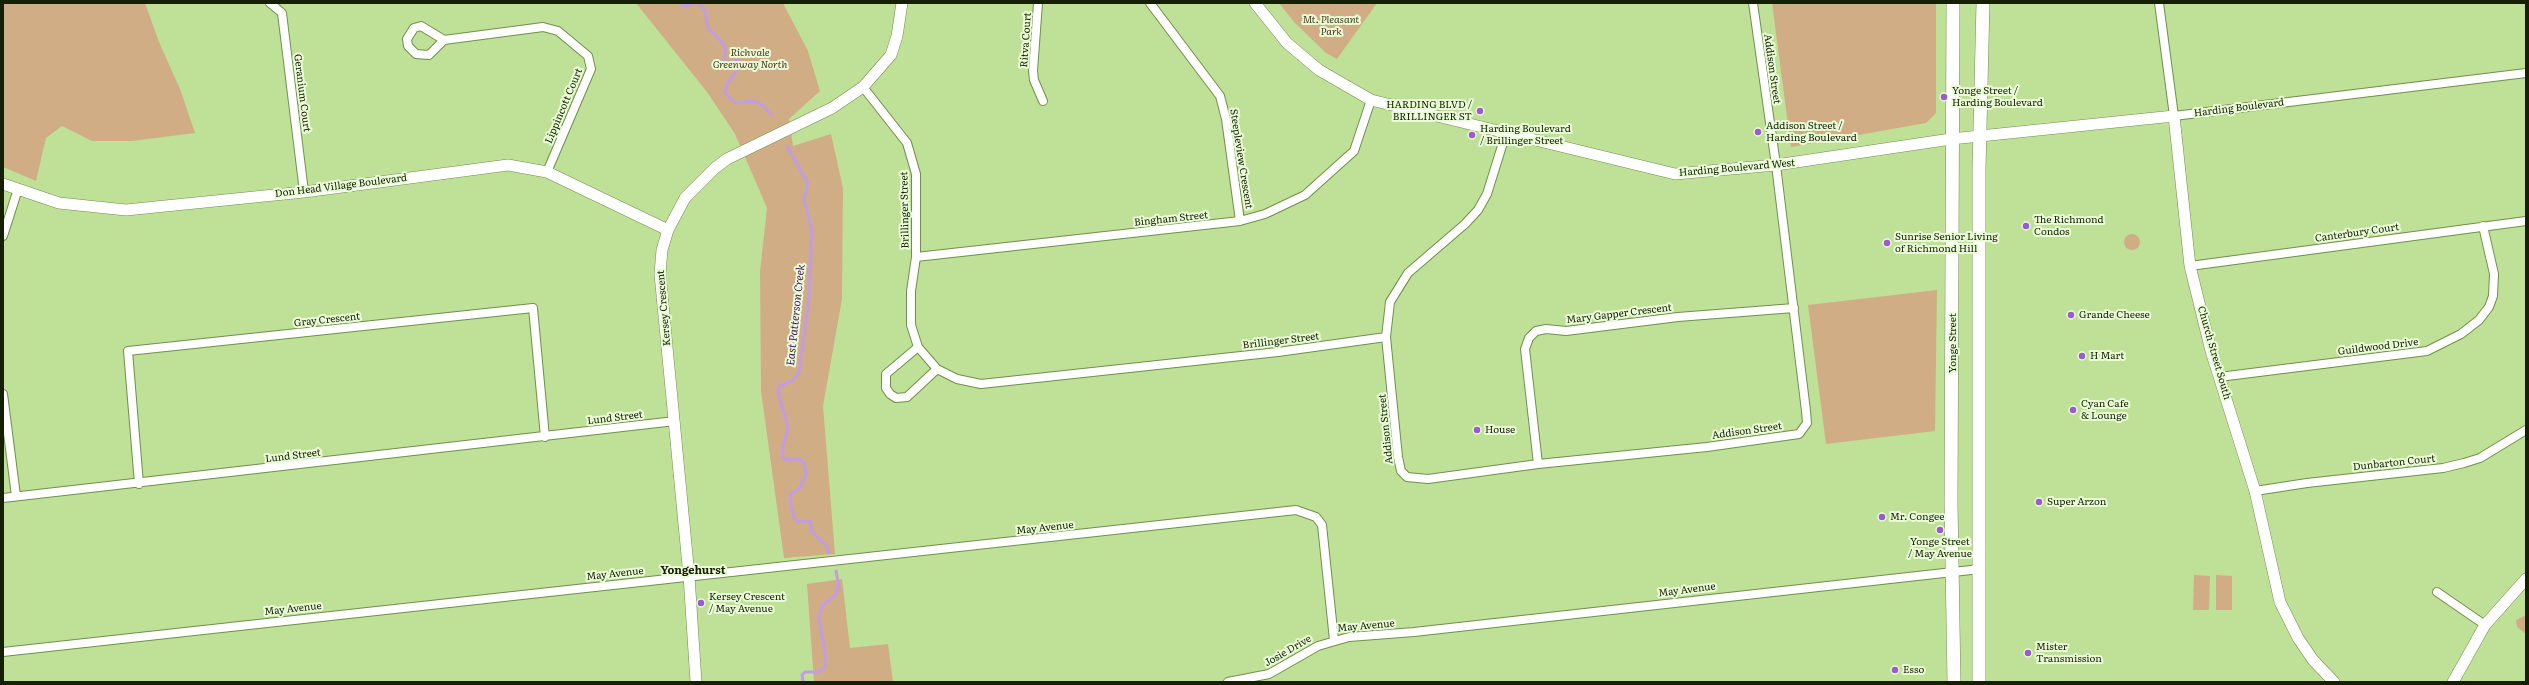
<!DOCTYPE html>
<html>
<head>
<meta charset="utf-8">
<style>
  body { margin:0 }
  #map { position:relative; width:2529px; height:685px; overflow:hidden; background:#bfe197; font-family:Literata,serif }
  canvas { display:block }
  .frame { position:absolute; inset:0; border:4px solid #141f03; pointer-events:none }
</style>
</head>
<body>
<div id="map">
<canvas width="2529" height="685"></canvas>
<div class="frame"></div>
</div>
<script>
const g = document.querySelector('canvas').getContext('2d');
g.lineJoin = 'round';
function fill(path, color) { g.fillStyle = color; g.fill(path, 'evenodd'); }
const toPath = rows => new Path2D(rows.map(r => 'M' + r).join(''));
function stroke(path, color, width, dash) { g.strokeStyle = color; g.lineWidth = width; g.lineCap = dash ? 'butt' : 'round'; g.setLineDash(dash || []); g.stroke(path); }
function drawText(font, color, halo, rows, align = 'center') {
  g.font = font + ' Literata,serif'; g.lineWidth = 4; g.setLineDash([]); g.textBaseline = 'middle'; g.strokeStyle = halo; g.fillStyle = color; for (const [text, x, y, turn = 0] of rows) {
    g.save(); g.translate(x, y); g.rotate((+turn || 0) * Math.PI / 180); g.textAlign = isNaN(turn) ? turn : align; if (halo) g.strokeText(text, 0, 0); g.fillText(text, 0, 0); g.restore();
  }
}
const green = toPath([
  [3,3,145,3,159,42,180,89,195,133,132,141,92,141,62,126,46,138,36,181,3,167],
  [636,3,783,3,808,51,820,91,789,119,793,146,831,134,843,188,842,299,823,406,835,554,784,558,761,391,760,272,767,208,735,134,707,92],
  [1279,3,1377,3,1337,59,1326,53,1294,22],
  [1772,3,1936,3,1936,113,1926,123,1791,147],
  '2124 242a8 8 0 1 1 16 0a8 8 0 1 1-16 0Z',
  [1937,290,1935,431,1826,444,1808,305],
  [2194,575,2210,576,2209,610,2193,610],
  [2216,575,2232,576,2232,610,2216,610],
  [842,579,850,648,888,644,893,682,814,682,807,584],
  [2526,615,2526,634,2517,627,2516,620]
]);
const stream = toPath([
  [679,3,686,6,694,3],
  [699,3,705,11,708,28,725,46,724,60,727,63,738,60,740,66,727,84,725,93,736,103,752,101,761,104,772,115],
  [787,146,808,183,804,200,812,230,809,298,799,373,792,381,780,386,778,391,788,428,782,451,783,458,788,460,799,459,804,463,806,475,800,488,791,494,790,501,794,517,797,522,810,521,812,532,826,545,829,553],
  [803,682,802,675,805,672,819,672,824,668,826,658,819,618,822,606,836,594,839,587,836,571]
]);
const street = toPath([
  [270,3,282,13,304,192],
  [1038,3,1033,71,1034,80,1043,101],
  [1150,3,1220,96,1226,119,1240,221],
  [2159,3,2174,116,2526,73],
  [444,40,429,55,416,54,408,46,407,39,414,28,421,26,444,40,543,27,558,31,588,56,591,69,547,172],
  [863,87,907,143,916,174,916,257,911,291,911,325,918,347,937,369,957,379,981,384,1278,352,1386,337,1390,302,1408,273,1465,224,1478,210,1487,194,1506,133],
  [3,236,18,189],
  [916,257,1240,221,1265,214,1305,195,1354,151,1371,100],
  [2190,266,2526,221],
  [1386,337,1398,457,1401,471,1407,477,1428,479,1538,464,1707,447,1799,434,1807,423,1806,411,1776,165,1753,3],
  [918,347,886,374,886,388,890,394,896,398,907,397,937,369],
  [2219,377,2427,351,2461,334,2479,320,2489,307,2493,296,2494,274,2483,226],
  [3,394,16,496],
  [1538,464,1525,349,1529,338,1536,331,1546,329,1566,331,1678,317,1794,308],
  [139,484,128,351,533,308,545,437],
  [2255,491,2307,483,2443,468,2464,463,2480,458,2526,430],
  [3,498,675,421],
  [2437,592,2485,625],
  [3,652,1296,510,1316,517,1322,525,1334,640],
  [1228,682,1269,674,1318,646,1349,637,1414,632,1980,569]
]);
const secondary = toPath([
  [1255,3,1287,43,1319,70,1371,100,1675,174,1776,165,1951,139,2174,116,2190,266,2211,351,2255,491,2280,602,2298,638,2313,660,2334,682],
  [3,184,59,203,126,210,304,192,508,165,547,172,668,230],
  [696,682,689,576,660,274,662,250,668,230,685,198,715,168,727,159,832,108,863,87,891,55,897,36,902,3],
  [2453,682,2485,625,2526,579]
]);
const primary = toPath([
  [1953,3,1951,503,1954,682],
  [1979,682,1979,169,1983,3]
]);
const markers = [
  [1944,97,4,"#9d59cf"],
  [1480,111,4,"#9d59cf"],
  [1758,132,4,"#9d59cf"],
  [1472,135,4,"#9d59cf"],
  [2026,226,4,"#9d59cf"],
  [1887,243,4,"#9d59cf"],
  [2071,315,4,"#9d59cf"],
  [2082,356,4,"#9d59cf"],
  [2073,410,4,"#9d59cf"],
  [1477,430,4,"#9d59cf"],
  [2039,502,4,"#9d59cf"],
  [1882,517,4,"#9d59cf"],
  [1940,530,4,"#9d59cf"],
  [701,603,4,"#9d59cf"],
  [2028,653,4,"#9d59cf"],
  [1895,670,4,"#9d59cf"]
];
const parkNames = [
  ["Mt. Pleasant",1331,20],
  ["Park",1331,32],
  ["Richvale",750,53],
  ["Greenway North",750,65]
];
const streetNames = [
  ["Ritva Court",1026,40,-86],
  ["Addison Street",1772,69,82],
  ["Geranium Court",302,93,83],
  ["Lippincott Court",564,106,-67],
  ["Harding Boulevard",2239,108,-7],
  ["Steepleview Crescent",1241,159,81],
  ["Harding Boulevard West",1737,168,-5],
  ["Don Head Village Boulevard",341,186,-7],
  ["Brillinger Street",905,210,-91],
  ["Bingham Street",1171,219,-6],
  ["Canterbury Court",2357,233,-8],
  ["Kersey Crescent",664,308,-95],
  ["Mary Gapper Crescent",1619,314,-7],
  ["Gray Crescent",327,320,-6],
  ["Brillinger Street",1281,341,-7],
  ["Yonge Street",1953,343,-90],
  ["Guildwood Drive",2378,347,-7],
  ["Church Street South",2214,353,74],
  ["Lund Street",615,418,-7],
  ["Addison Street",1386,429,-96],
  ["Addison Street",1747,431,-8],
  ["Lund Street",293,456,-7],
  ["Dunbarton Court",2394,463,-6],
  ["May Avenue",1045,528,-6],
  ["May Avenue",615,574,-6],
  ["May Avenue",1687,590,-7],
  ["May Avenue",293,609,-6],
  ["May Avenue",1366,626,-5],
  ["Josie Drive",1288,651,-30]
];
const poiNames = [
  ["Yonge Street /",1952,91],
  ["Harding Boulevard",1952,103],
  ["HARDING BLVD /",1472,105,"right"],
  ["BRILLINGER ST",1472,117,"right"],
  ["Addison Street /",1766,126],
  ["Harding Boulevard",1766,138],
  ["Harding Boulevard",1480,129],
  ["/ Brillinger Street",1480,141],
  ["The Richmond",2034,220],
  ["Condos",2034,232],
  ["Sunrise Senior Living",1895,237],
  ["of Richmond Hill",1895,249],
  ["Grande Cheese",2079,315],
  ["H Mart",2090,356],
  ["Cyan Cafe",2081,404],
  ["& Lounge",2081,416],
  ["House",1485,430],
  ["Super Arzon",2047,502],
  ["Mr. Congee",1890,517],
  ["Yonge Street",1940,542,"center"],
  ["/ May Avenue",1940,554,"center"],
  ["Kersey Crescent",709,597],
  ["/ May Avenue",709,609],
  ["Mister",2036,647],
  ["Transmission",2036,659],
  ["Esso",1903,670]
];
const waterNames = [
  ["East Patterson Creek",796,315,-84]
];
const neighbourhoodNames = [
  ["Yongehurst",693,571]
];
fill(green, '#d1ad86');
stroke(stream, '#c29de3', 3);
stroke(street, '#718f49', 10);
stroke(secondary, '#718f49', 12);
stroke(primary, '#718f49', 14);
stroke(street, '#fff', 8);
stroke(secondary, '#fff', 11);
stroke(primary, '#fff', 13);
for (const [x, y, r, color] of markers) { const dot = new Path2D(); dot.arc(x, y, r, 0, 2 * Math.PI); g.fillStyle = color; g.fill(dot); stroke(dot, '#eafcd7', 1.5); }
drawText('italic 10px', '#4d3519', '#eafcd7', parkNames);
drawText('10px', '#141f03', '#eafcd7', streetNames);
drawText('10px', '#141f03', '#eafcd7', poiNames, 'left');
drawText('italic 11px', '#451164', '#eafcd7', waterNames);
drawText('bold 11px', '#141f03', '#eafcd7', neighbourhoodNames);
</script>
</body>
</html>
